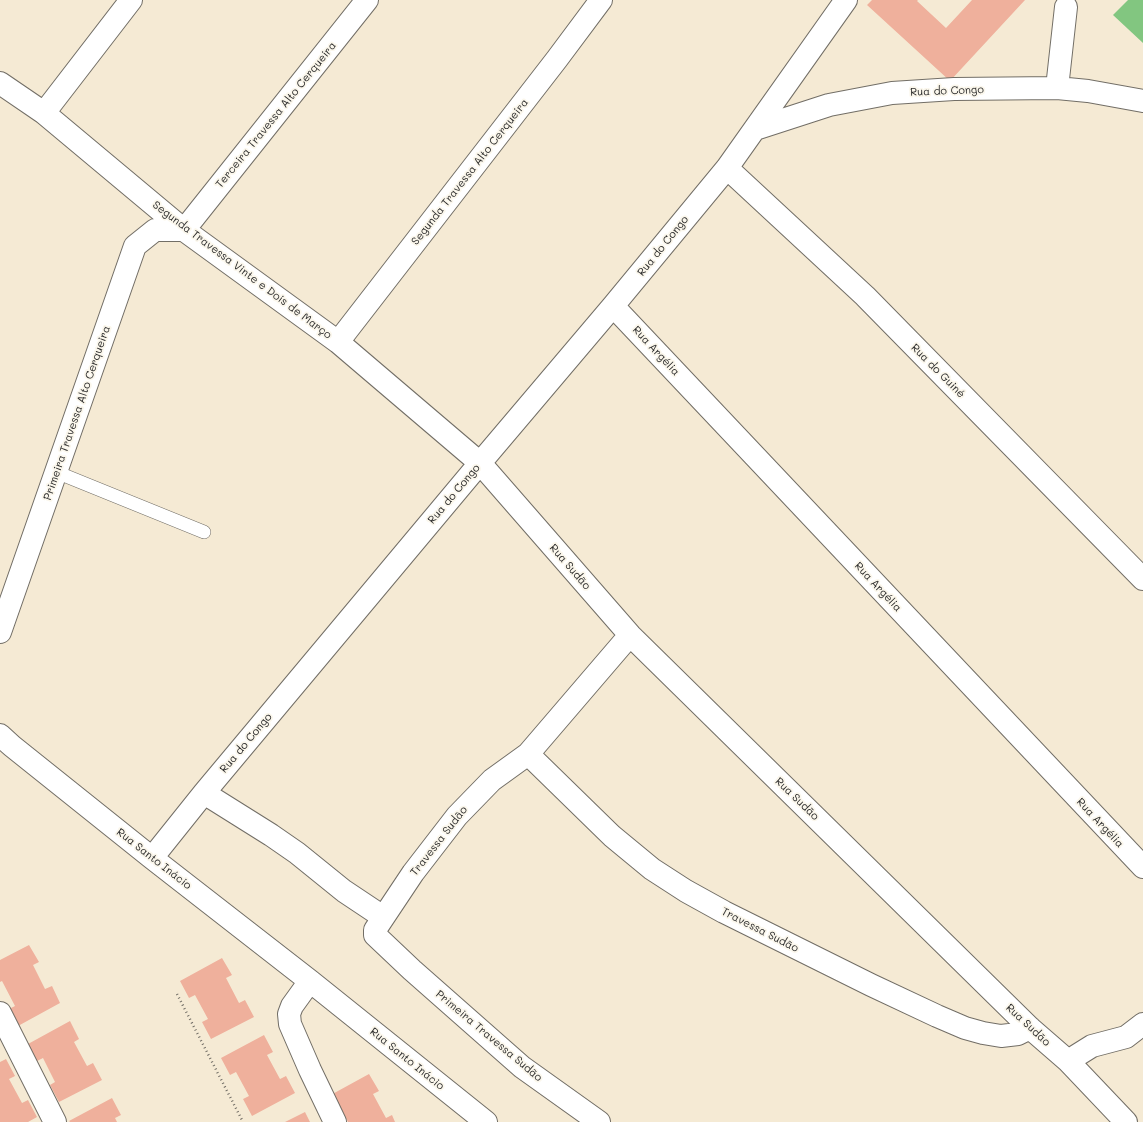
<!DOCTYPE html>
<html>
<head>
<meta charset="utf-8">
<style>
  body { margin:0 }
  canvas { display:block; background:#f5ead4 }
</style>
</head>
<body>
<canvas width="1143" height="1122"></canvas>
<script>
const g = document.querySelector('canvas').getContext('2d');
g.lineJoin = 'round';
function fill(path, color) { g.fillStyle = color; g.fill(path, 'evenodd'); }
const toPath = rows => new Path2D(rows.map(r => 'M' + r).join(''));
function stroke(path, color, width, dash) { g.strokeStyle = color; g.lineWidth = width; g.lineCap = dash ? 'butt' : 'round'; g.setLineDash(dash || []); g.stroke(path); }
function drawText(font, color, halo, rows, align = 'center') {
  g.font = font + ' Mali,sans-serif'; g.lineWidth = 3.5; g.setLineDash([]); g.textBaseline = 'middle'; g.strokeStyle = halo; g.fillStyle = color; for (const [text, x, y, turn = 0] of rows) {
    g.save(); g.translate(x, y); g.rotate((+turn || 0) * Math.PI / 180); g.textAlign = isNaN(turn) ? turn : align; if (halo) g.strokeText(text, 0, 0); g.fillText(text, 0, 0); g.restore();
  }
}
const green = toPath([
  [1128,0,1143,0,1143,43,1113,15]
]);
const building = toPath([
  [872,0,918,0,917,1,946,28,972,0,1025,0,950,81,867,5],
  [29,945,39,962,33,965,45,989,52,986,60,1003,18,1026,9,1009,15,1006,2,981,0,982,0,960],
  [222,958,232,975,226,978,239,1003,245,1000,254,1017,211,1039,202,1022,208,1019,195,995,189,998,180,981],
  [70,1021,79,1039,74,1042,87,1066,93,1063,102,1080,59,1102,50,1085,55,1082,43,1058,37,1061,28,1044],
  [264,1035,273,1052,267,1055,280,1079,286,1076,295,1093,252,1116,243,1099,249,1096,236,1072,230,1075,221,1058],
  [6,1059,15,1076,9,1079,22,1103,28,1100,37,1117,28,1122,0,1122,0,1062],
  [369,1074,379,1091,373,1094,386,1118,392,1115,395,1122,348,1122,342,1111,336,1114,327,1097],
  [112,1098,121,1115,115,1118,117,1122,70,1122,69,1121],
  [305,1112,310,1122,285,1122]
]);
const path = toPath([
  [177,994,243,1122]
]);
const service = toPath([
  [56,472,204,532]
]);
const minor = toPath([
  [0,83,44,113,184,230,338,342,480,463,630,635,1030,1028,1068,1061,1126,1122],
  [1057,88,1066,7],
  [44,113,131,0],
  [755,129,829,105,892,93,954,89,1057,88,1088,91,1143,101],
  [727,168,865,296,1143,579],
  [613,306,1143,867],
  [338,342,557,59,601,0],
  [0,632,135,246,155,230,184,230,367,0],
  [0,735,12,746,152,858,310,981,486,1122],
  [528,754,612,836,652,869,686,891,724,912,871,985,937,1016,965,1028,983,1033,1001,1036,1018,1034,1030,1028],
  [204,793,271,835,297,853,344,891,383,917],
  [152,858,204,793,480,463,613,306,727,168,846,0],
  [310,981,292,1006,289,1014,290,1024,310,1070,335,1122],
  [0,1013,55,1122],
  [1068,1061,1092,1046,1126,1037,1143,1024],
  [599,1122,522,1067,412,970,375,935,375,930,413,873,457,816,492,780,528,754,630,635]
]);
const streetNames = [
  ["Rua do Congo",947,91,-2],
  ["Terceira Travessa Alto Cerqueira",276,115,-51],
  ["Segunda Travessa Alto Cerqueira",470,172,-52],
  ["Rua do Congo",663,246,-51],
  ["Segunda Travessa Vinte e Dois de Março",242,270,37],
  ["Rua Argélia",656,351,47],
  ["Rua do Guiné",938,371,45],
  ["Primeira Travessa Alto Cerqueira",77,413,-71],
  ["Rua do Congo",454,494,-50],
  ["Rua Sudão",570,567,49],
  ["Rua Argélia",878,587,47],
  ["Rua do Congo",246,743,-50],
  ["Rua Sudão",797,799,44],
  ["Rua Argélia",1100,823,47],
  ["Travessa Sudão",439,841,-52],
  ["Rua Santo Inácio",154,859,38],
  ["Travessa Sudão",760,930,27],
  ["Rua Sudão",1028,1025,43],
  ["Primeira Travessa Sudão",489,1036,40],
  ["Rua Santo Inácio",407,1059,39]
];
fill(green, '#82c680');
fill(building, '#efb09c');
stroke(service, '#726e66', 14);
stroke(minor, '#726e66', 24);
stroke(path, '#726e66', 2.5, [1, 3]);
stroke(service, '#fff', 13);
stroke(minor, '#fff', 22);
drawText('11px', '#2b2b2b', '#fbf7ec', streetNames);
</script>
</body>
</html>
